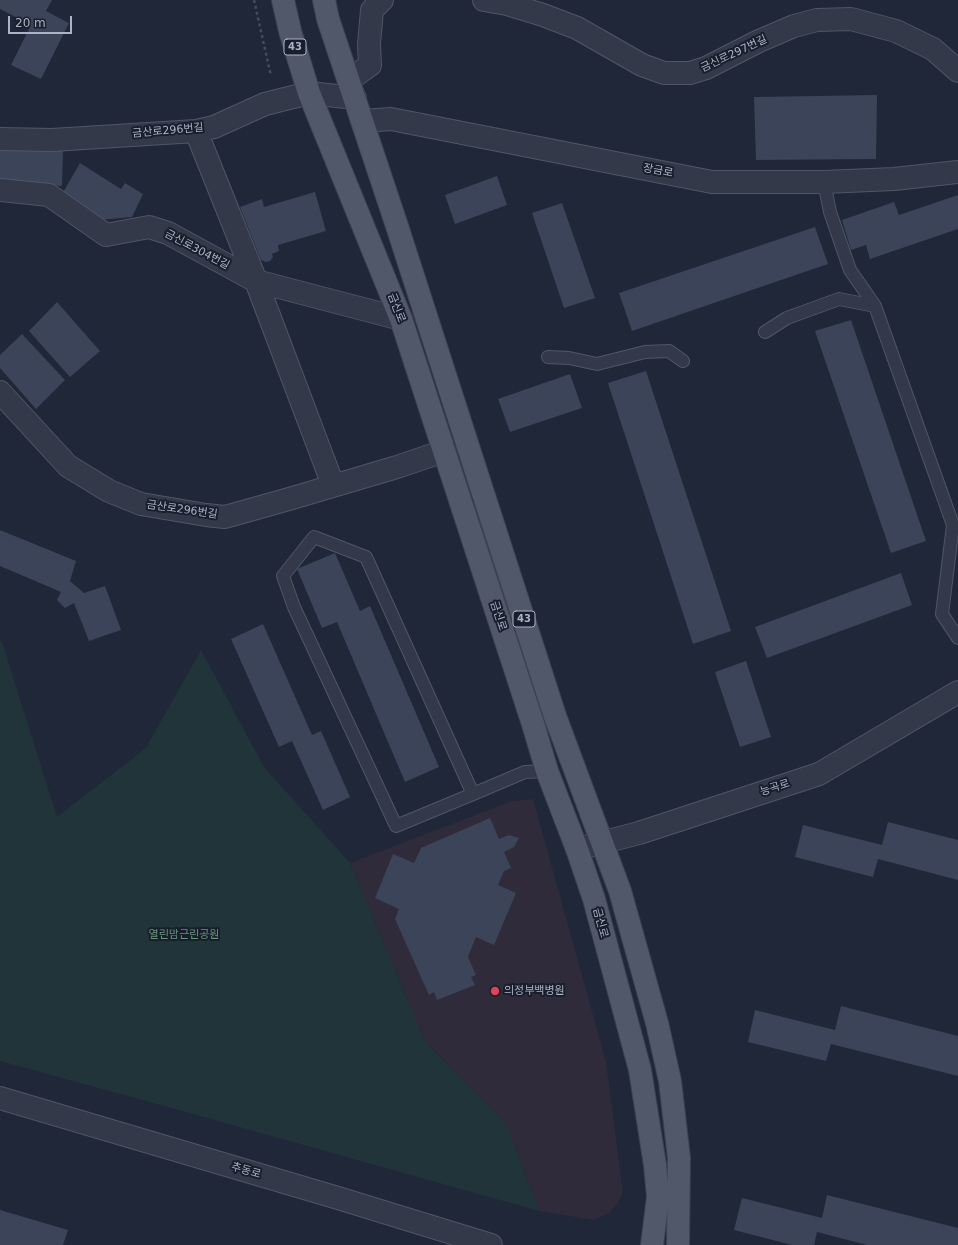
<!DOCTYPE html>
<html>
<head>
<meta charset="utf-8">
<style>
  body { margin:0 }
  #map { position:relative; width:958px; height:1245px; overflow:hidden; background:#1f2739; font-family:"DejaVu Sans",sans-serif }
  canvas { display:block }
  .scale { position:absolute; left:8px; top:16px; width:64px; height:18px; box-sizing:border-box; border:2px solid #adb3c6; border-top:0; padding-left:5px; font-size:12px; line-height:14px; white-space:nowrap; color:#adb3c6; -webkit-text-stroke:3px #191e2d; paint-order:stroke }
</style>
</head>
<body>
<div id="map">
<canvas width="958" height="1245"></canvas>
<div class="scale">20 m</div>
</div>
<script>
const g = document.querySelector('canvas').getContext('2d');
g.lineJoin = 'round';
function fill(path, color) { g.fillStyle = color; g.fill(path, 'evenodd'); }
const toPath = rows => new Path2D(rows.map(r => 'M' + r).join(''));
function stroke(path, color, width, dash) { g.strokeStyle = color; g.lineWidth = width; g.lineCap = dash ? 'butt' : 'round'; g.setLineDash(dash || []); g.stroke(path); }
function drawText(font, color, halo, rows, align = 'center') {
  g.font = font + ' "DejaVu Sans","Noto Sans KR",sans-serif'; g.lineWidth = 4; g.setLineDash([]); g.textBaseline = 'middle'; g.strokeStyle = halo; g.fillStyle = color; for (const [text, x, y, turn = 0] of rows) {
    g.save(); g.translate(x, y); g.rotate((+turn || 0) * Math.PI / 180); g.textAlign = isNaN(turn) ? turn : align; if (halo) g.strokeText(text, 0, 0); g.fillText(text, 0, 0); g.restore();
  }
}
const medical = toPath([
  [533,799,606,1062,623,1193,617,1204,609,1213,594,1220,539,1211,507,1125,425,1041,350,863,512,801]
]);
const green = toPath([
  [0,641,2,642,57,817,146,748,201,650,264,767,350,863,425,1041,507,1125,539,1211,161,1105,0,1061]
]);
const building = toPath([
  [0,0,52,0,46,11,69,23,41,79,11,65,31,25,0,9],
  [877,95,876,159,756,160,754,97],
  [0,149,63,150,62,186,0,184],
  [80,163,121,189,125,183,143,194,132,217,100,220,61,196],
  [497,176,507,205,455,224,445,195],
  [315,192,326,231,278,245,279,251,272,254,273,257,270,261,266,262,261,260,240,207,262,199,264,207],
  [958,195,958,229,870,259,866,245,851,250,842,220,894,202,899,215],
  [562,203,595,298,564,308,532,213],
  [815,227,828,264,632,331,619,293],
  [57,302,100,351,70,377,29,331],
  [851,320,926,541,891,553,815,331],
  [22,334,65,380,36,409,0,368,0,355],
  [646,371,731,631,693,644,608,383],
  [570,374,582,408,510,432,498,399],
  [0,530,76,561,70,581,84,593,105,586,121,630,89,641,74,603,65,608,57,600,61,592,0,566],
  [335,553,360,611,370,606,439,767,405,782,337,622,322,628,297,569],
  [901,573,912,605,767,658,755,627],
  [263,624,312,735,321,731,350,797,323,810,292,741,279,747,231,639],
  [746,661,771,737,740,747,715,672],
  [490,818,499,839,509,835,519,838,514,847,504,852,511,868,504,871,498,885,516,893,494,945,476,937,468,957,476,975,471,977,475,985,437,1000,434,992,429,995,395,919,399,909,375,898,393,854,414,863,421,848],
  [888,822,958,840,958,880,878,859,873,877,795,857,803,825,882,845],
  [841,1006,958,1036,958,1076,831,1044,826,1061,748,1042,755,1010,835,1030],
  [827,1195,958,1228,958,1245,867,1245,817,1232,814,1245,792,1245,734,1230,742,1198,822,1218],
  [0,1210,68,1230,63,1245,0,1245]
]);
const path = toPath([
  [254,0,271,76]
]);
const lane = toPath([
  [824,182,830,212,850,270,875,306,953,525,942,614,958,638],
  [765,332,787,318,839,299,875,306],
  [548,357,569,358,597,364,645,352,669,351,683,361],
  [473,794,366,557,314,537,283,576,294,607,396,826,473,794,525,772,547,771]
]);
const street = toPath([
  [484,0,507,4,543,15,577,28,642,65,664,73,690,73,706,68,759,41,794,26,817,20,851,19,896,31,933,49,958,71],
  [349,80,370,65,369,44,372,10,382,0],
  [362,121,391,119,712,182,824,182,894,179,958,172],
  [196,131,256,281,333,485],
  [0,139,52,140,196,131,214,127,265,104,309,93,355,98],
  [0,190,49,195,106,235,149,227,168,233,256,281,401,319],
  [0,392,68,466,109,491,141,504,206,515,225,517,289,499,397,467,444,451],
  [577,849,639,833,819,774,958,692],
  [0,1098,338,1198,491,1245]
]);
const primary = toPath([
  [283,0,290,31,309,93,401,319,533,724,547,771,577,849,594,899,640,1070,655,1165,658,1197,652,1245],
  [324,0,328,19,397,226,555,716,620,891,657,1023,670,1081,679,1158,678,1245]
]);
const markers = [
  [495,991,5,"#e0444e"]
];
const shields = [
  [295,47,22],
  [524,619,22]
];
const shieldNames = [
  ["43",295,47],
  ["43",524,619]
];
const streetNames = [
  ["금신로297번길",734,54,-25],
  ["금산로296번길",168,131,-5],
  ["장금로",658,171,11],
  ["금신로304번길",197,250,28],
  ["금신로",396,308,69],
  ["금산로296번길",182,510,8],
  ["금신로",498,616,72],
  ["능곡로",775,788,-18],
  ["금신로",600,923,75],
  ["추동로",246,1171,16]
];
const parkNames = [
  ["열린맘근린공원",184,935]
];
const poiNames = [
  ["의정부백병원",504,991]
];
fill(medical, '#2f2b3a');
fill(green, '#21343a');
fill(building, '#3b4459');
stroke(lane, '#505667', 14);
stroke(street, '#505667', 24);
stroke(primary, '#3c4252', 24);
stroke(path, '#3f5157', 2.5, [3, 3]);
stroke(lane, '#333949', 12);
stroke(street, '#333949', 22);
stroke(primary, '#515869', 22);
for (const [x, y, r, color] of markers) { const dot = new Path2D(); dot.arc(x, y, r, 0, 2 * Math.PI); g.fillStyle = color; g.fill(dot); stroke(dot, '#191e2d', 1.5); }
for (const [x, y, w] of shields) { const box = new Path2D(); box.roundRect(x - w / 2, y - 8, w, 16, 3); g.fillStyle = '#191e2d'; g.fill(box); stroke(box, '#adb3c6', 1); }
drawText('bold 10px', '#adb3c6', null, shieldNames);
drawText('11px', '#adb3c6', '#191e2d', streetNames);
drawText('11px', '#649776', '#191e2d', parkNames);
drawText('11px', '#adb3c6', '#191e2d', poiNames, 'left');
</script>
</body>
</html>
